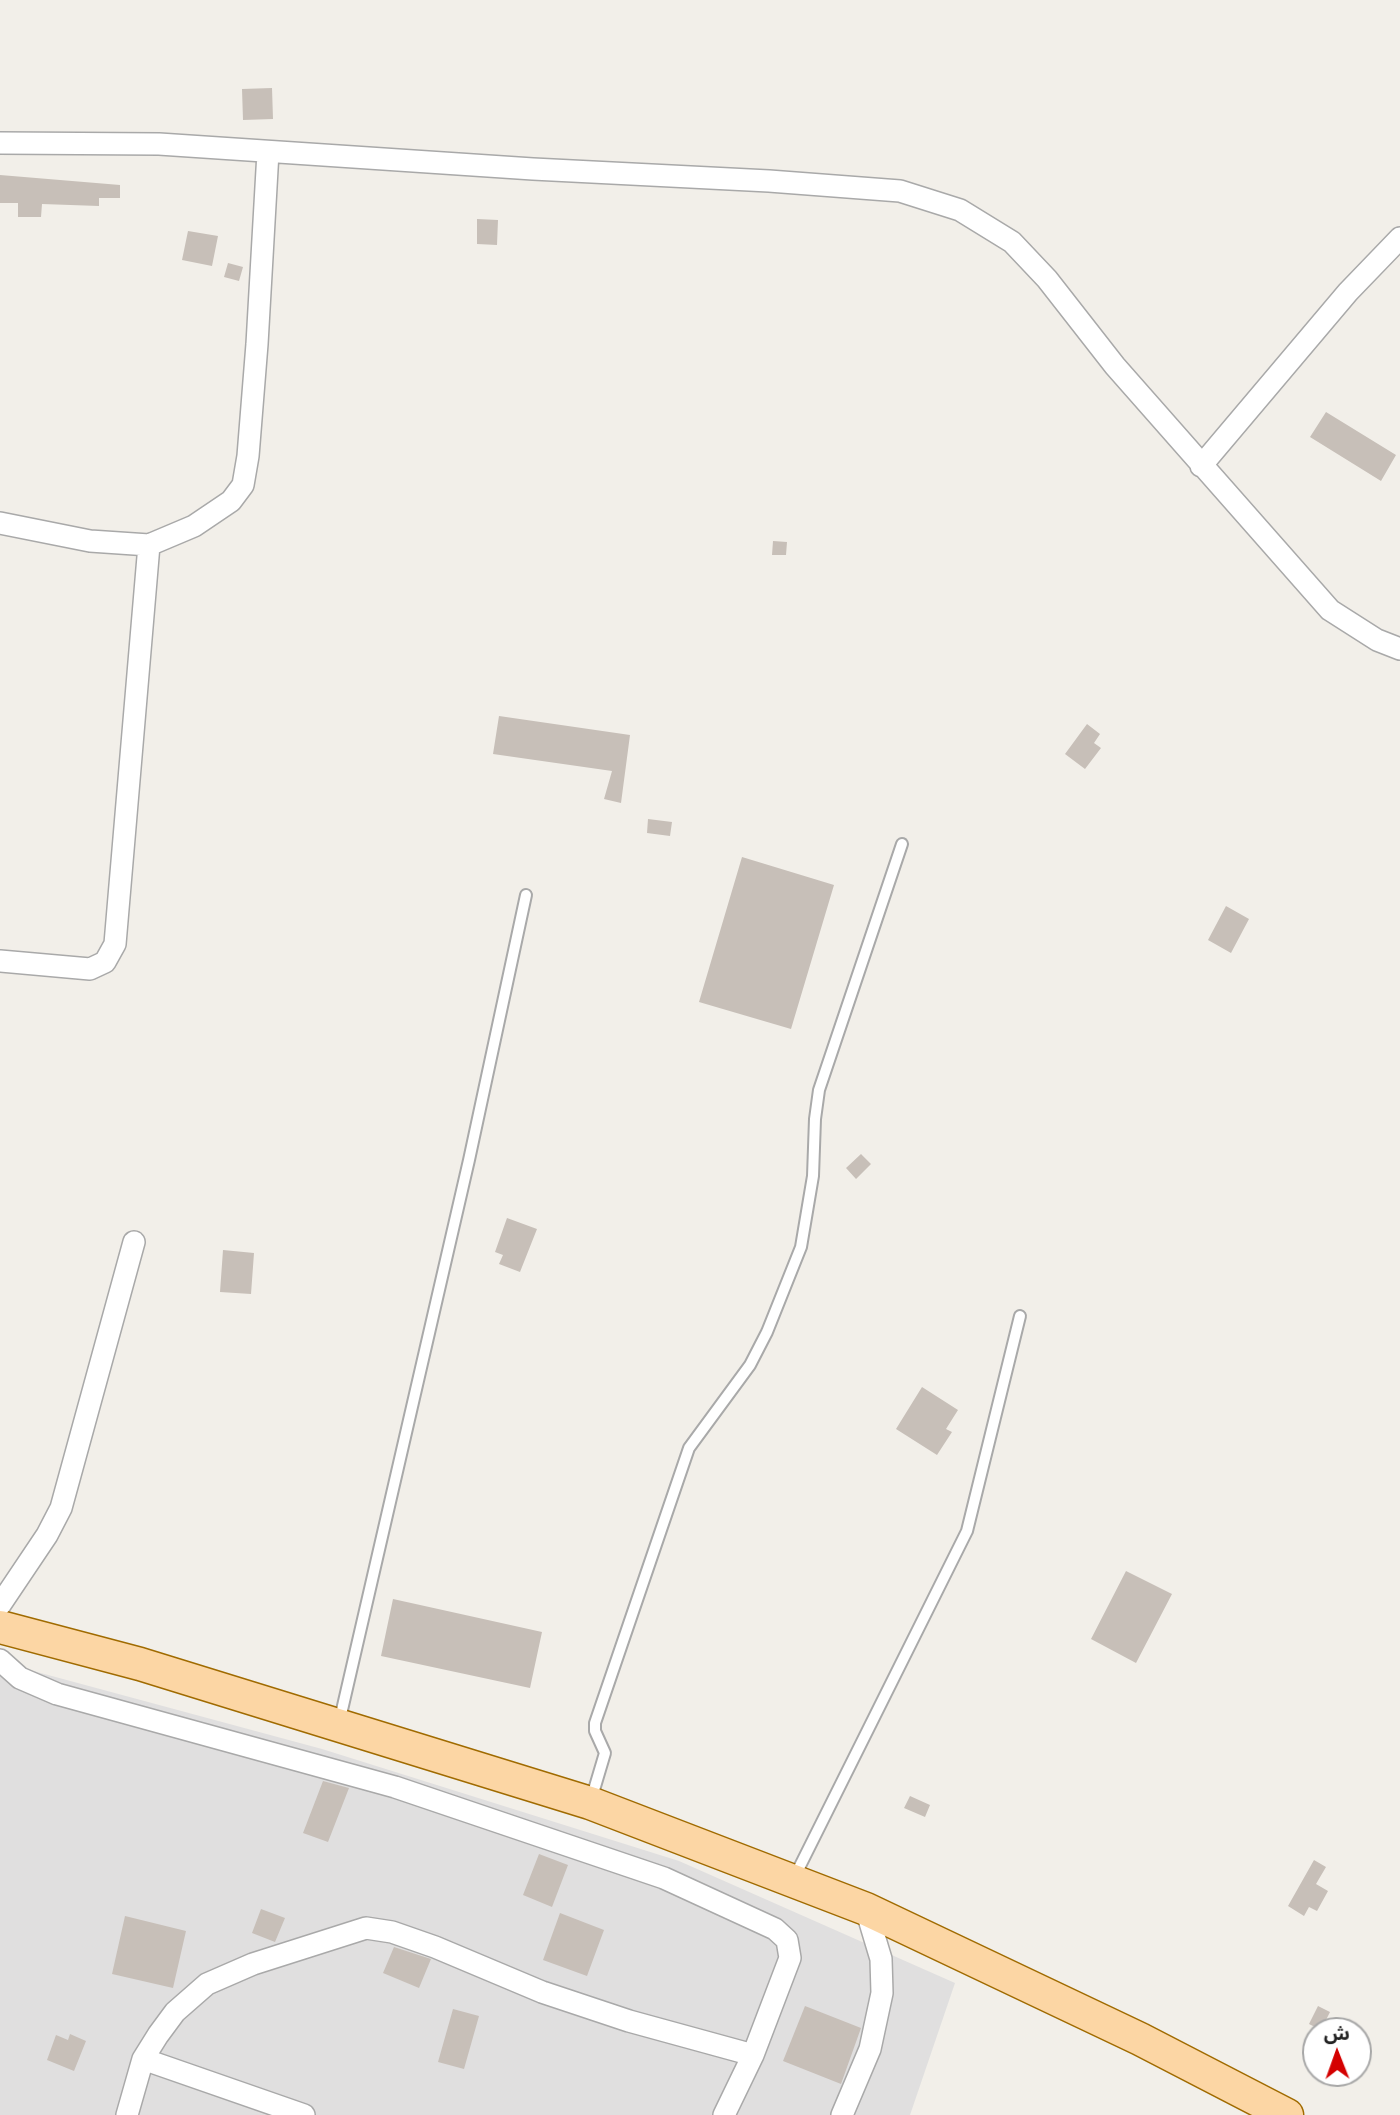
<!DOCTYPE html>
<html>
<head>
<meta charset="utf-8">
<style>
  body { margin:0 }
  #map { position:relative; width:1400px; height:2115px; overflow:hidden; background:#f2efe9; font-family:Raleway,"Noto Sans Arabic",sans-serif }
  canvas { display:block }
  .north { position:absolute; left:1302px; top:2017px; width:70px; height:70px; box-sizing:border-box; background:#fff; border:2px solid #a7a7a7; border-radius:50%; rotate:359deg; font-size:19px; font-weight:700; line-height:28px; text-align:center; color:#222 }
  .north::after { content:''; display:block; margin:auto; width:24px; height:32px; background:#d40000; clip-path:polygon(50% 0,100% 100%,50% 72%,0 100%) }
</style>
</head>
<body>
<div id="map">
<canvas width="1400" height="2115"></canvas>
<div class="north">ش</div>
</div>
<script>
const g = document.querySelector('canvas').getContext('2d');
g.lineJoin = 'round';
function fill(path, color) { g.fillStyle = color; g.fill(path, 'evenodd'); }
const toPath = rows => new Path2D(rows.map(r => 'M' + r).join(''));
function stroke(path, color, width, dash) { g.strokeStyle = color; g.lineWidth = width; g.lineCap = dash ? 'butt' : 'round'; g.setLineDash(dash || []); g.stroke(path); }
const residential = toPath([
  [0,1662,322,1749,679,1861,955,1983,910,2115,0,2115]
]);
const building = toPath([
  [272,88,273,119,243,120,242,89],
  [0,175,120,185,120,198,99,198,99,206,42,204,41,217,18,217,18,203,0,203],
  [477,219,498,220,497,245,477,244],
  [188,231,218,236,212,266,182,260],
  [228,263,243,267,239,281,224,277],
  [1326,412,1396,455,1381,481,1310,437],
  [773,541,787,542,786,555,772,555],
  [499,716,630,735,621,803,604,799,612,771,493,754],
  [1087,724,1100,734,1094,743,1101,748,1085,769,1065,754],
  [648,819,672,822,670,836,647,833],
  [742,857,834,885,791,1029,699,1002],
  [1226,906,1249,919,1231,953,1208,940],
  [861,1154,871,1164,856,1179,846,1168],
  [507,1218,537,1229,520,1272,499,1264,503,1255,495,1252],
  [223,1250,254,1253,251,1294,220,1292],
  [922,1387,958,1410,946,1429,952,1432,937,1455,896,1429],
  [1126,1571,1172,1594,1136,1663,1091,1639],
  [393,1599,542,1632,530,1688,381,1656],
  [323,1781,349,1788,328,1842,303,1833],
  [910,1796,930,1805,925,1817,904,1808],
  [539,1854,568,1865,552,1907,523,1895],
  [1314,1860,1326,1867,1316,1884,1328,1891,1317,1911,1309,1907,1304,1916,1288,1906],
  [261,1909,285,1918,275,1942,252,1933],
  [560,1913,604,1930,587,1976,543,1960],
  [125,1916,186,1931,173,1988,112,1974],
  [394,1947,431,1959,419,1988,383,1973],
  [805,2006,861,2028,841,2084,783,2061],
  [1318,2006,1330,2012,1321,2030,1309,2024],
  [453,2009,479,2016,464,2069,438,2062],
  [70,2034,86,2041,74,2071,47,2060,56,2035,68,2040]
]);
const lane = toPath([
  [339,1723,469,1160,526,895],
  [591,1800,605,1753,595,1731,595,1723,689,1448,750,1365,767,1332,801,1247,813,1176,815,1119,819,1090,902,844],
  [794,1878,967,1531,1020,1316]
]);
const street = toPath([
  [0,143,159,144,533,169,769,181,900,191,960,210,1012,242,1047,279,1115,366,1330,610,1377,640,1400,649],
  [1201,466,1348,292,1400,238],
  [0,523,90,541,149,545],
  [0,961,90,969,105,962,115,944,149,545,194,526,231,501,243,485,248,456,257,344,268,152],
  [0,1605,47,1535,61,1508,134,1242],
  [0,1660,20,1678,57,1694,395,1787,664,1878,775,1929,787,1940,790,1958,753,2055,724,2115],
  [143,2059,304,2115],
  [127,2115,143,2059,158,2035,175,2012,207,1984,253,1964,366,1928,392,1932,435,1947,542,1992,629,2021,753,2055],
  [842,2115,870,2049,882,1993,881,1959,866,1909]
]);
const primary = toPath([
  [0,1627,140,1664,590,1803,866,1909,1140,2039,1287,2115]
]);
fill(residential, '#e0dfdf');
fill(building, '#c7bfb8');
stroke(lane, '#a9a9a9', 14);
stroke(street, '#a9a9a9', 24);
stroke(primary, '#a06b00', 35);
stroke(lane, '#fff', 10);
stroke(street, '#fff', 21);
stroke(primary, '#fcd6a4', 32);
</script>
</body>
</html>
